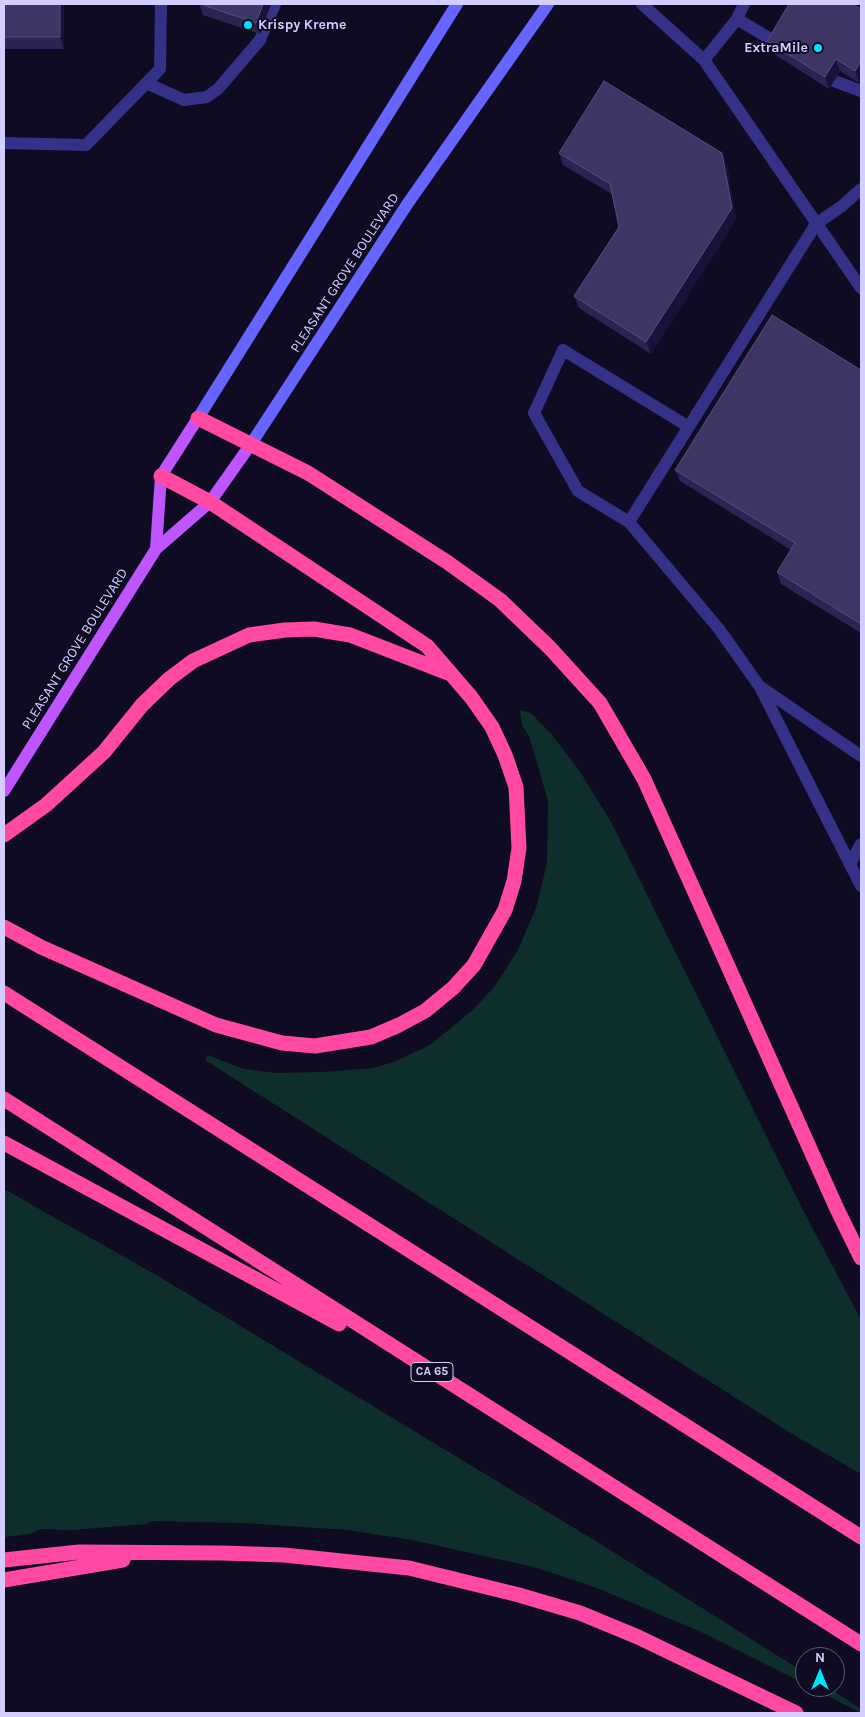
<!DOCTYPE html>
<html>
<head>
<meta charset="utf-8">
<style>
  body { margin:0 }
  #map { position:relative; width:865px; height:1717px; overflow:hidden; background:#0f0b23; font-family:Karla,sans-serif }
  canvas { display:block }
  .frame { position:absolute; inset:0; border:5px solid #d3ceff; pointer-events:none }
  .north { position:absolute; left:795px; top:1647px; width:50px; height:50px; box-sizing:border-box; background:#0f0b23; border:1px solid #5d597b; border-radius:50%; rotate:0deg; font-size:14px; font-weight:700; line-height:20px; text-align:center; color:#d3ceff }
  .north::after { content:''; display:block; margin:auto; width:18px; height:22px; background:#00e2f9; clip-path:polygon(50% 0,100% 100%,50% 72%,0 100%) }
</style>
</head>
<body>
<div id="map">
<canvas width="865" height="1717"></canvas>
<div class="frame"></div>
<div class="north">N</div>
</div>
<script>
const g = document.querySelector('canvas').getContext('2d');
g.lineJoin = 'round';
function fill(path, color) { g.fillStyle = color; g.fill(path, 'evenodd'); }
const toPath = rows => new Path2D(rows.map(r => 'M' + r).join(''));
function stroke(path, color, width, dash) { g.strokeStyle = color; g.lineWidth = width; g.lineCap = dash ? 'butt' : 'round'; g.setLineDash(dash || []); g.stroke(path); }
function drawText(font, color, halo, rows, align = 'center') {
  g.font = font + ' Karla,sans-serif'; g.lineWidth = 4; g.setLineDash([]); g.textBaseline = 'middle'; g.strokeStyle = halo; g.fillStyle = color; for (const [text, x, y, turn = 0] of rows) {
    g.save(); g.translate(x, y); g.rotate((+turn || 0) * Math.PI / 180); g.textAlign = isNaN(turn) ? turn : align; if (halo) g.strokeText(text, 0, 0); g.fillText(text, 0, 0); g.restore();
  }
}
const green = toPath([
  [520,710,531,713,552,735,579,770,611,822,803,1210,861,1320,861,1474,797,1437,205,1060,208,1055,244,1069,276,1073,323,1072,373,1068,396,1061,430,1045,473,1010,495,986,518,950,536,908,547,863,548,801,529,736,522,725],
  [4,1189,158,1276,599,1543,805,1673,805,1684,699,1631,597,1588,534,1567,412,1540,348,1530,242,1523,151,1521,146,1524,72,1530,41,1529,31,1534,4,1537],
  [810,1687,828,1687,861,1709,861,1713]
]);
const service = toPath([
  [642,4,704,60,861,288],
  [737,19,777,43],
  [704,60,737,19,744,4],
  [834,81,861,91],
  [146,83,184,100,207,97,218,89,260,40,275,4],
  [4,143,86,145,160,69,161,4],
  [861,189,842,206,816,224,629,522,719,629,760,687,861,886],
  [629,522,578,491,534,413,563,350,689,427],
  [762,688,861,756],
  [850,864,861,844]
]);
const secondary = toPath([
  [198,418,457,4],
  [251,444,408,203,548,4]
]);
const primary = toPath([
  [156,549,161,476,198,418],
  [4,791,156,549,210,502,251,444]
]);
const motorway = toPath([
  [198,418,308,473,447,562,500,600,550,648,600,703,644,779,837,1209,861,1258],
  [4,835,46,805,104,752,142,705,169,679,193,661,249,635,285,630,314,629,350,635,448,673],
  [4,927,41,947,216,1025,282,1043,315,1046,371,1037,399,1025,425,1011,453,988,474,965,505,910,514,881,519,848,516,787,505,755,492,727,471,697,427,646,210,502,161,476],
  [4,993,861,1537],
  [4,1099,861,1644],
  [4,1143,339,1324],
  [4,1560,79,1552,221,1553,284,1555,409,1568,519,1595,580,1613,638,1637,796,1713],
  [4,1580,123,1560]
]);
const wall = toPath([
  [4,4,64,4,64,49,4,49],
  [199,4,271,4,260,34,203,15],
  [861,9,861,80,859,83,840,71,829,89,771,52,767,41],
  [559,153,727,165,736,219,651,354,579,308,574,296,619,227,612,194,563,165],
  [861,370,861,633,781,584,777,572,791,550,680,481,675,470]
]);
const shadedWall = toPath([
  [60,4,64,4,64,49,60,37],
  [263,4,271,4,260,34,256,23],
  [836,59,840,71,829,89,825,77],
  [861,61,861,80,859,83,855,71],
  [722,153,727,165,736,219,651,354,646,342]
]);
const building = toPath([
  [4,4,60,4,60,37,4,37,4,4],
  [200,4,263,4,256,23,200,4],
  [789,4,853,4,861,9,861,61,855,71,836,59,825,77,767,41,789,4],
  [604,81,722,153,732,208,646,342,574,296,619,227,610,184,559,153,604,81],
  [772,315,861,370,861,624,777,572,795,543,675,470,772,315]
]);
const markers = [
  [248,25,5,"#00e2f9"],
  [818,48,5,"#00e2f9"]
];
const shields = [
  [432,1372,42]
];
const shieldNames = [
  ["CA 65",432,1372]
];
const poiNames = [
  ["Krispy Kreme",258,25],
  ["ExtraMile",808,48,"right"]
];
const streetNames = [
  ["PLEASANT GROVE BOULEVARD",345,273,-57],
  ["PLEASANT GROVE BOULEVARD",75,649,-58]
];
fill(green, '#0e2e2c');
stroke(service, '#343187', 12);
stroke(secondary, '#6765ff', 12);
stroke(primary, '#be55ff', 12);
stroke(motorway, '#ff49a2', 15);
fill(wall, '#2c2353');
fill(shadedWall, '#191238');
fill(building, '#3e3565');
stroke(building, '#554d7e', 1);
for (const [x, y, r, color] of markers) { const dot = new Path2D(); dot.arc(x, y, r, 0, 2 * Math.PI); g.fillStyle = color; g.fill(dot); stroke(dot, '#0f0b23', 2); }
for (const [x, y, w] of shields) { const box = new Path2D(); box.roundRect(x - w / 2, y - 9.5, w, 19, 4); g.fillStyle = '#0f0b23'; g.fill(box); stroke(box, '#d3ceff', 1); }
drawText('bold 12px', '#d3ceff', null, shieldNames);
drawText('bold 14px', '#d3ceff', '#0f0b23', poiNames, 'left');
drawText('14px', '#d3ceff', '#0f0b23', streetNames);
</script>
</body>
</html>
